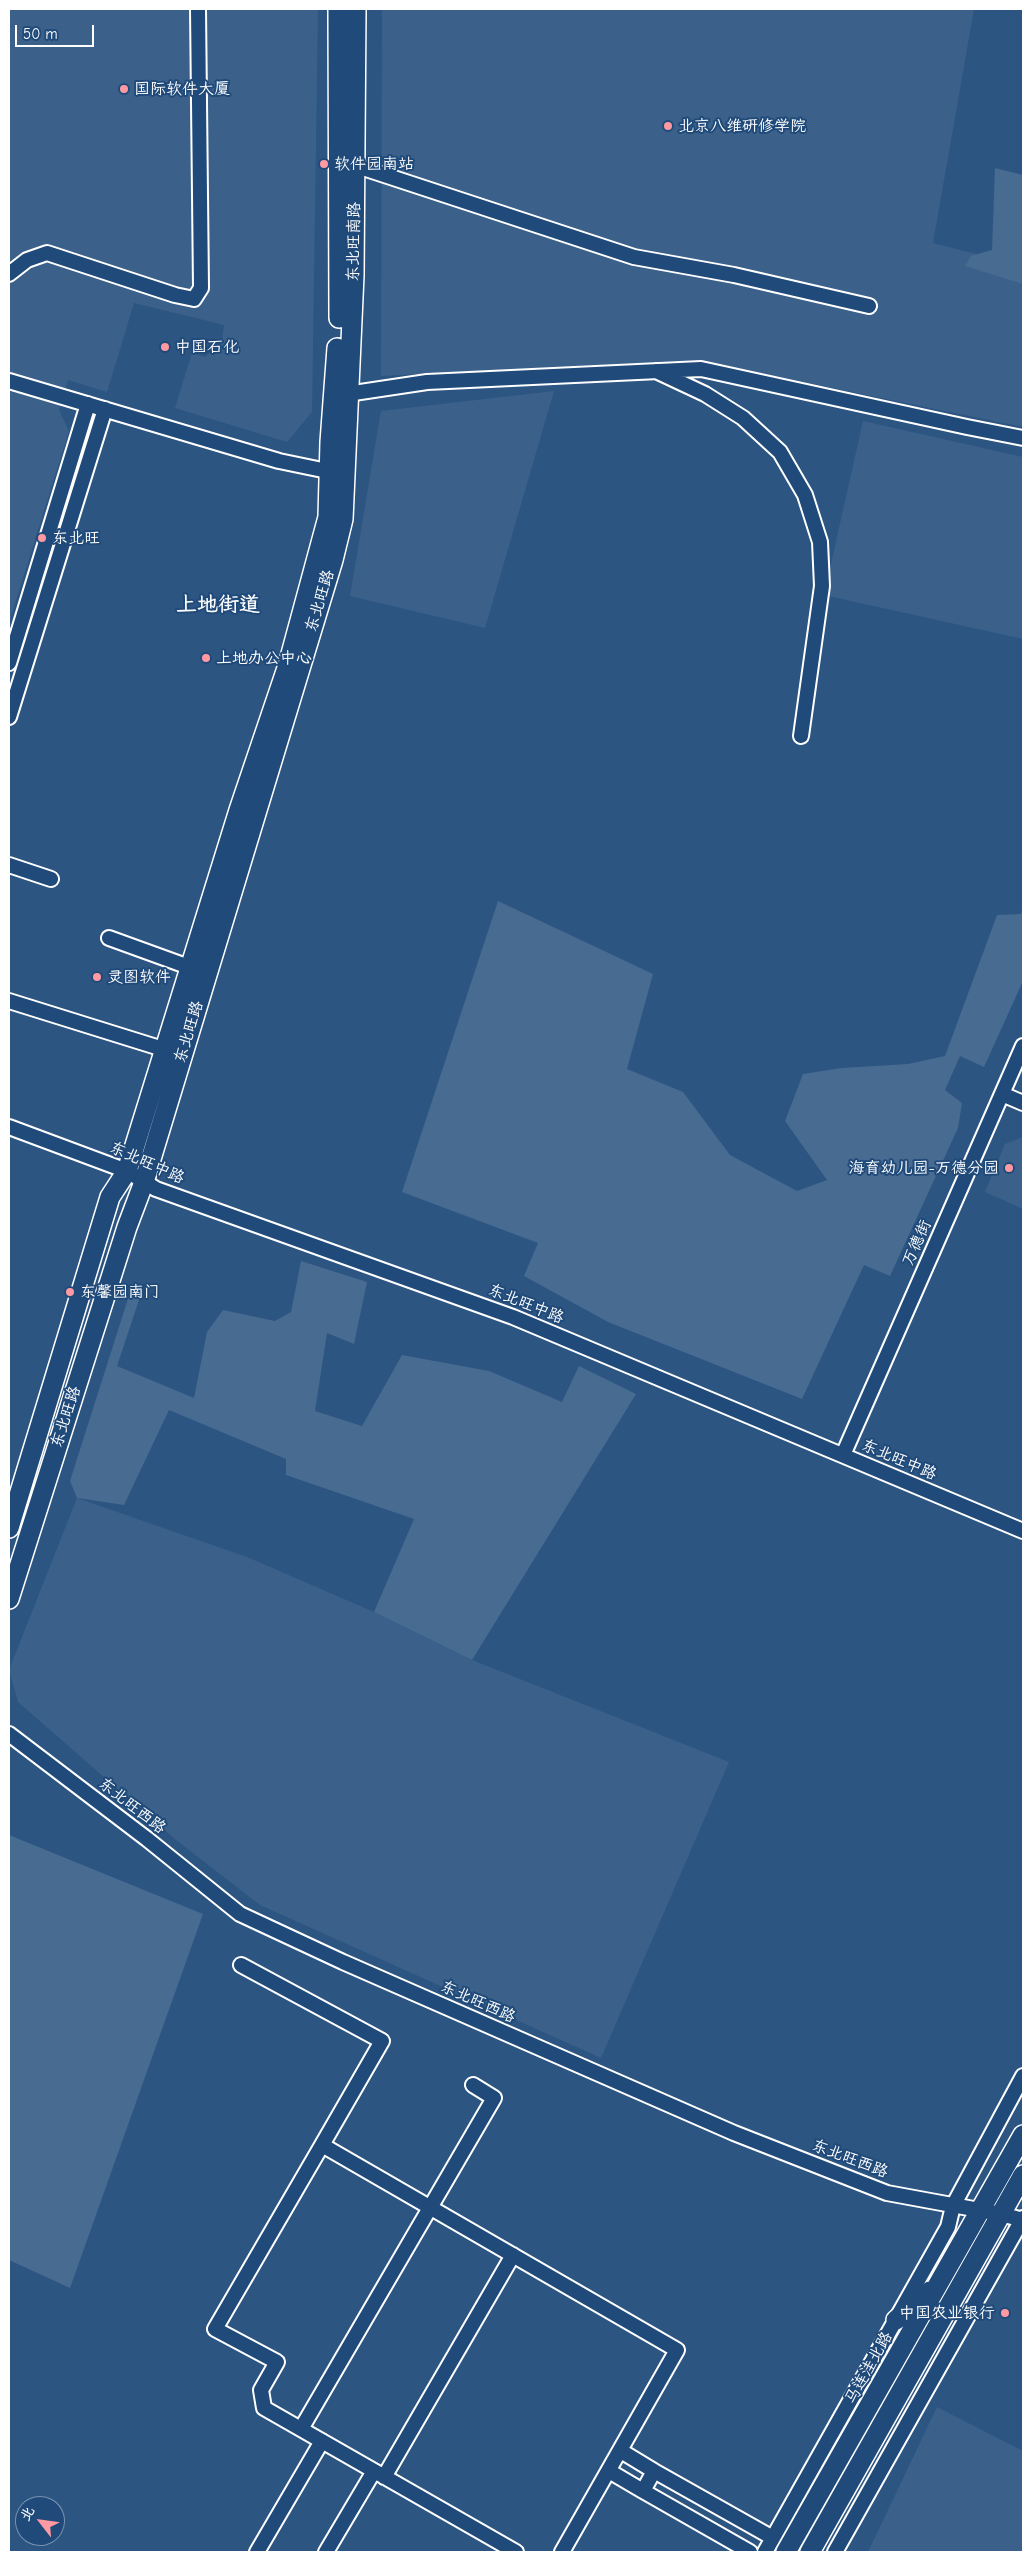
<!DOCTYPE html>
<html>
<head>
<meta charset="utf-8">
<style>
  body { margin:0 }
  #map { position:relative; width:1032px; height:2561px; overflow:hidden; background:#2c5582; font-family:"Comic Neue","LXGW WenKai TC",sans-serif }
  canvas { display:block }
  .frame { position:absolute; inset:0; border:10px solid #fff; pointer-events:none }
  .north { position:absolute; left:15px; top:2496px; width:50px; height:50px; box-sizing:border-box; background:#1f4a7a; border:1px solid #7992af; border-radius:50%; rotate:300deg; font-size:14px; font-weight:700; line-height:20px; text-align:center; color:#fff }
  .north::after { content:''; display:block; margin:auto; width:18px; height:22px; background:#ff9aa2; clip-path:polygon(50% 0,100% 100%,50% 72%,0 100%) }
  .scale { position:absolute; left:15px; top:25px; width:79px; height:22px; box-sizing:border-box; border:2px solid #fff; border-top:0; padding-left:6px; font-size:15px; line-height:18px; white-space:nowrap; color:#fff; -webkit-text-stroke:4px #1f4a7a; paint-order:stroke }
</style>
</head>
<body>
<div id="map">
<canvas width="1032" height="2561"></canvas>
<div class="frame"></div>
<div class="north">北</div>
<div class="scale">50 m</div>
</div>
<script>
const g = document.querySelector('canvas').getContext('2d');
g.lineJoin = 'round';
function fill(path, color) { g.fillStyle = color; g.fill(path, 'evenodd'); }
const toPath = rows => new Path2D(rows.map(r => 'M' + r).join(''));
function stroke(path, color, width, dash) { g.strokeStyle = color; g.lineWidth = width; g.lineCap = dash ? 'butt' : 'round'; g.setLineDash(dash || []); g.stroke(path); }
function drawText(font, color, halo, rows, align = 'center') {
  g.font = font + ' "Comic Neue","LXGW WenKai TC",sans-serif'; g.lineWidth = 4; g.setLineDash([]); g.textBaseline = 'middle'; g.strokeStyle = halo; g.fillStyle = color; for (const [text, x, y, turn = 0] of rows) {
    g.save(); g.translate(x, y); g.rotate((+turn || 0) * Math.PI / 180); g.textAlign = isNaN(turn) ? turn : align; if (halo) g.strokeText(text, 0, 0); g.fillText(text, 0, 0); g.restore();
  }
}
const built = toPath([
  [9,9,318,9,312,412,287,442,175,408,192,353,205,357,222,342,224,325,134,303,107,392,68,380,59,410,69,431,9,623],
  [382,9,974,9,933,243,1023,266,1023,427,696,360,381,376],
  [554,391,485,628,350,596,381,411],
  [863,421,1023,457,1023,639,824,595],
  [1023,1137,1023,1209,985,1192,1005,1144],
  [77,1498,247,1557,374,1612,472,1660,729,1762,601,2058,260,1905,176,1840,18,1702,9,1670],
  [937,2407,1023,2451,1023,2552,868,2552]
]);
const green = toPath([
  [995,168,1023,175,1023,284,965,266,971,256,992,250],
  [498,901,653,974,627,1069,683,1092,730,1155,797,1191,827,1180,785,1121,803,1074,842,1068,908,1064,945,1056,997,915,1021,914,1023,906,1023,981,984,1067,960,1056,945,1090,962,1103,958,1128,890,1276,864,1265,802,1399,608,1322,524,1276,538,1243,402,1192],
  [301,1261,367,1282,354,1344,327,1333,315,1411,362,1426,402,1355,489,1371,562,1402,579,1366,636,1394,472,1660,374,1612,414,1519,286,1475,286,1459,169,1410,124,1505,77,1498,70,1481,133,1283,141,1294,117,1366,194,1398,207,1332,223,1310,275,1321,291,1312],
  [9,1835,203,1914,70,2288,9,2260]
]);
const minor = toPath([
  [354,165,634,257,734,275,869,306],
  [9,274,27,260,47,253,175,295,194,299,201,288,198,9],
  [656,371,705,394,743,418,780,452,805,495,820,542,822,586,801,736],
  [9,381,279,461,337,473],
  [347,394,427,382,701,369,967,427,1023,438],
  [9,663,88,404],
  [9,717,105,409],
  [9,865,51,879],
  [109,938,189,967],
  [9,1001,163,1049],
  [1002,1094,1023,1103],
  [9,1127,127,1171,156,1189,513,1317,1023,1531],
  [843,1455,1023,1046],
  [9,1734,147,1839,240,1914,343,1962,734,2133,887,2193,1001,2214,1023,2220],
  [241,1965,382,2041,322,2145],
  [301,2429,494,2098,473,2085],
  [621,2451,654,2471],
  [609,2471,643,2491],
  [384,2477,513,2255],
  [257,2552,322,2441],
  [326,2552,374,2471],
  [516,2552,264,2408,261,2390,277,2362,215,2329,322,2145,677,2350,562,2552],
  [750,2552,643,2491,654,2471,773,2538],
  [765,2552,948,2227,953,2206,1023,2076],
  [835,2552,1023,2218]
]);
const major = toPath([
  [338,9,339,318],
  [9,1528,110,1197,127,1171,239,810,288,665,328,517,330,442,337,348],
  [9,1599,127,1227,144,1182,333,560,343,519,354,275,356,9],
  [896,2320,930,2291],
  [786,2552,1023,2135],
  [810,2552,1023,2175]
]);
const markers = [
  [124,89,5,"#ff9aa2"],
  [668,126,5,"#ff9aa2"],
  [324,164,5,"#ff9aa2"],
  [165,347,5,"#ff9aa2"],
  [42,538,5,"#ff9aa2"],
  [206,658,5,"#ff9aa2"],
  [97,977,5,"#ff9aa2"],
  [1009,1168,5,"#ff9aa2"],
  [70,1292,5,"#ff9aa2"],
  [1005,2313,5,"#ff9aa2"]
];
const poiNames = [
  ["国际软件大厦",134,89],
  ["北京八维研修学院",678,126],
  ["软件园南站",334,164],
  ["中国石化",175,347],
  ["东北旺",52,538],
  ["上地办公中心",216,658],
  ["灵图软件",107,977],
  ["海育幼儿园-万德分园",999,1168,"right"],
  ["东馨园南门",80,1292],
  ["中国农业银行",995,2313,"right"]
];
const streetNames = [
  ["东北旺南路",354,242,-89],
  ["东北旺路",320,601,-73],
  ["东北旺路",189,1032,-73],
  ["东北旺中路",147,1163,24],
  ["万德街",917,1243,-66],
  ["东北旺中路",526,1304,22],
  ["东北旺路",66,1417,-72],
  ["东北旺中路",899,1460,23],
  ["东北旺西路",132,1806,38],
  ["东北旺西路",478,2002,24],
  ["东北旺西路",850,2159,21],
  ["马连洼北路",869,2368,-61]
];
const districtNames = [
  ["上地街道",218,605]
];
fill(built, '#3b618b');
fill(green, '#486b92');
stroke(minor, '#fff', 18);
stroke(major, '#fff', 22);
stroke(minor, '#1f4a7a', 14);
stroke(major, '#1f4a7a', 19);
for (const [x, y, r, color] of markers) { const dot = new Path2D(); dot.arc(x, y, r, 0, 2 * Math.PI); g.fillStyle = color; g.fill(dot); stroke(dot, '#1f4a7a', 2); }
drawText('16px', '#fff', '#1f4a7a', poiNames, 'left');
drawText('16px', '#fff', '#1f4a7a', streetNames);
drawText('bold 21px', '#fff', '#1f4a7a', districtNames);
</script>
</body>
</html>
